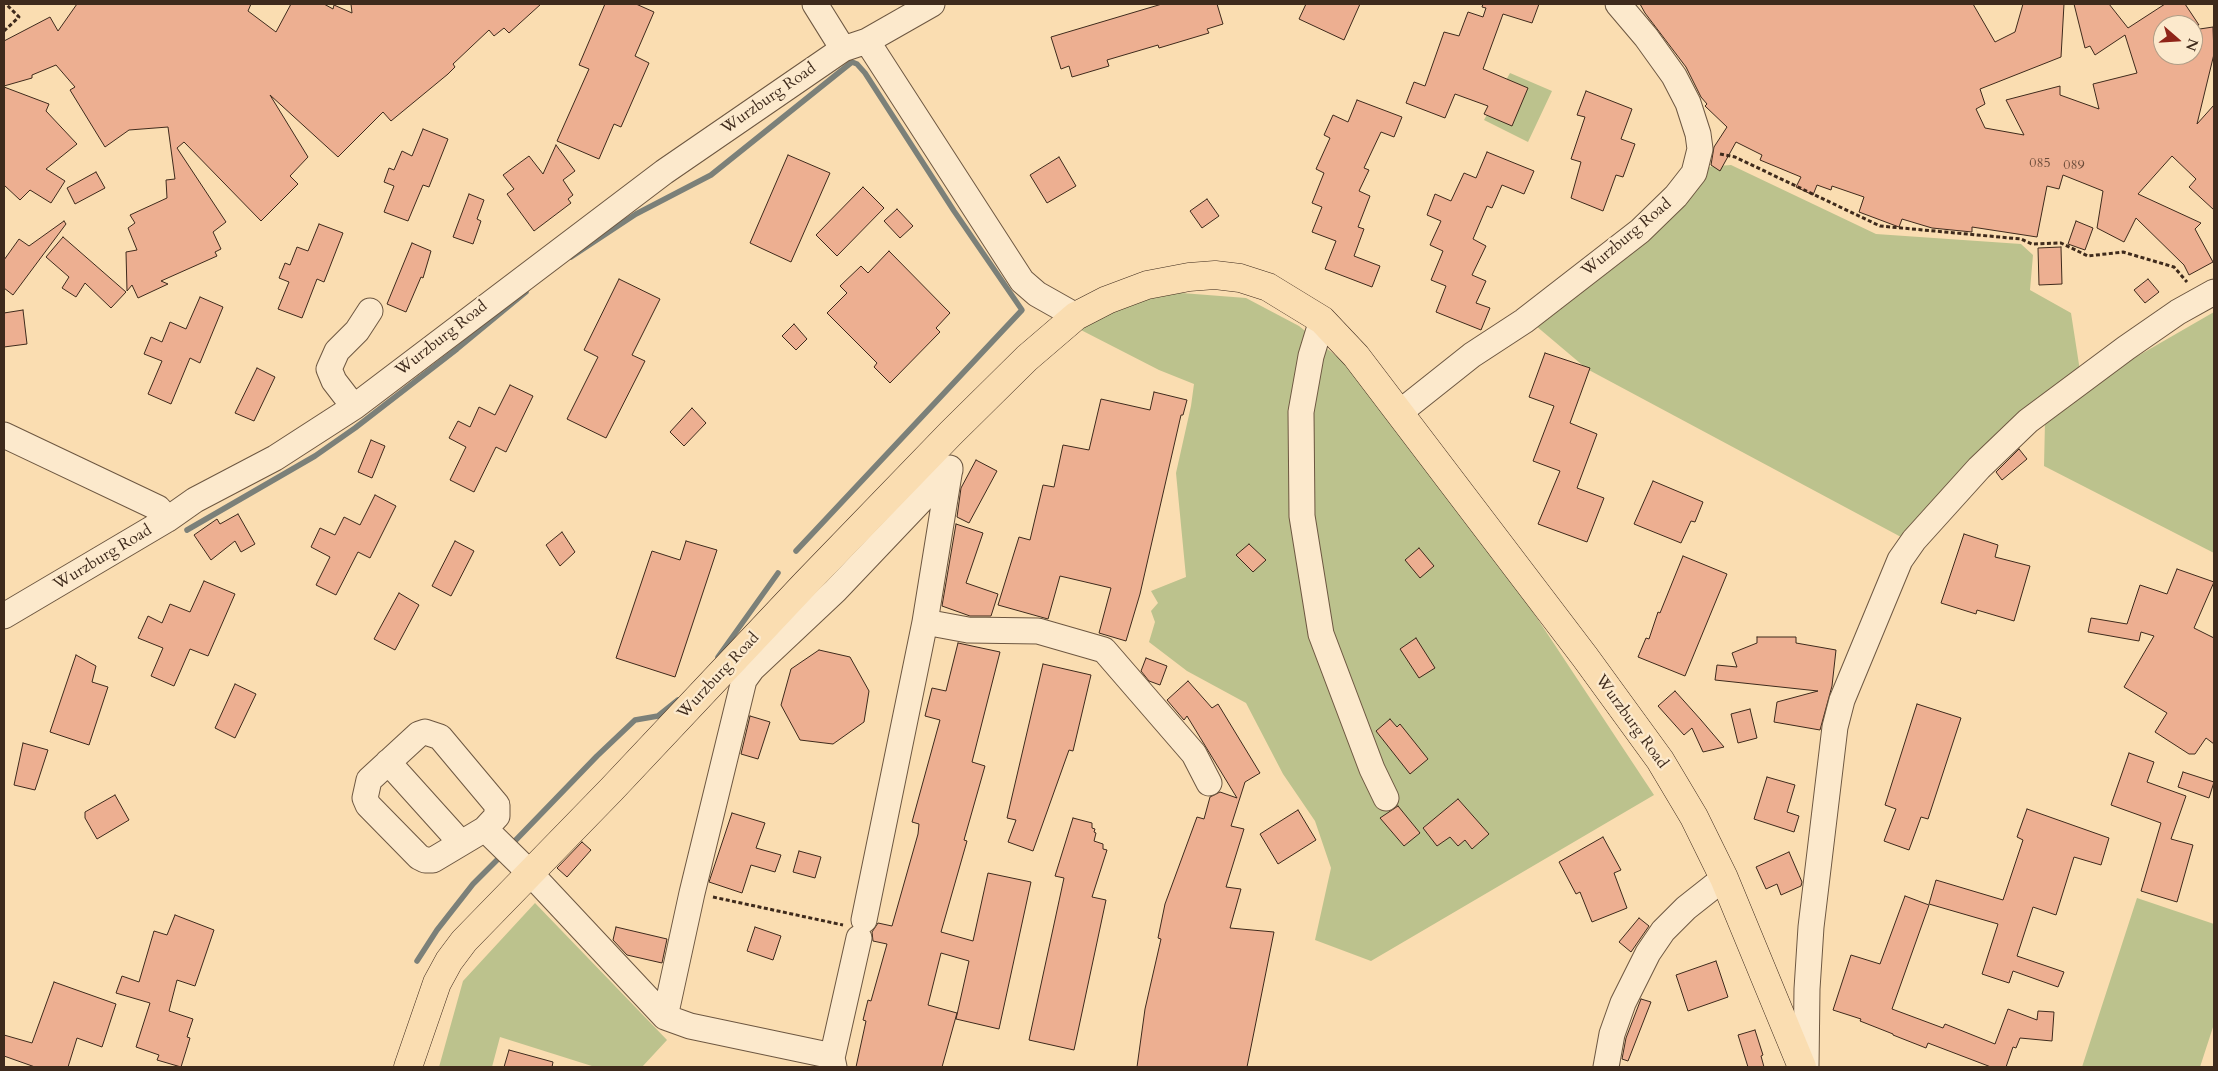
<!DOCTYPE html>
<html>
<head>
<meta charset="utf-8">
<style>
  body { margin:0 }
  #map { position:relative; width:2218px; height:1071px; overflow:hidden; background:#faddb1; font-family:Cardo,serif }
  canvas { display:block }
  .frame { position:absolute; inset:0; border:5px solid #3e2a1c; pointer-events:none }
  .north { position:absolute; left:2153px; top:15px; width:50px; height:50px; box-sizing:border-box; background:#fce9cc; border:1px solid #b09d86; border-radius:50%; rotate:109deg; font-size:14px; font-weight:700; line-height:20px; text-align:center; color:#3e2a1c }
  .north::after { content:''; display:block; margin:auto; width:18px; height:22px; background:#8f2418; clip-path:polygon(50% 0,100% 100%,50% 72%,0 100%) }
</style>
</head>
<body>
<div id="map">
<canvas width="2218" height="1071"></canvas>
<div class="frame"></div>
<div class="north">N</div>
</div>
<script>
const g = document.querySelector('canvas').getContext('2d');
g.lineJoin = 'round';
function fill(path, color) { g.fillStyle = color; g.fill(path, 'evenodd'); }
const toPath = rows => new Path2D(rows.map(r => 'M' + r).join(''));
function stroke(path, color, width, dash) { g.strokeStyle = color; g.lineWidth = width; g.lineCap = dash ? 'butt' : 'round'; g.setLineDash(dash || []); g.stroke(path); }
function drawText(font, color, halo, rows, align = 'center') {
  g.font = font + ' Cardo,serif'; g.lineWidth = 4.5; g.setLineDash([]); g.textBaseline = 'middle'; g.strokeStyle = halo; g.fillStyle = color; for (const [text, x, y, turn = 0] of rows) {
    g.save(); g.translate(x, y); g.rotate((+turn || 0) * Math.PI / 180); g.textAlign = isNaN(turn) ? turn : align; if (halo) g.strokeText(text, 0, 0); g.fillText(text, 0, 0); g.restore();
  }
}
const green = toPath([
  [1510,73,1552,91,1528,142,1484,120],
  [1731,165,1876,234,2021,244,2033,255,2030,290,2071,313,2080,371,1901,537,1587,369,1529,320,1705,167],
  [1156,291,1246,298,1299,326,1366,380,1494,553,1654,795,1371,961,1315,940,1331,868,1315,821,1283,774,1246,703,1187,671,1149,642,1155,622,1151,611,1158,603,1151,591,1186,577,1176,473,1191,406,1194,384,1159,370,1079,329],
  [2214,312,2214,553,2044,466,2045,422,2129,361],
  [2137,898,2214,924,2214,1024,2200,1067,2082,1067],
  [535,903,667,1040,642,1067,595,1067,500,1037,492,1067,439,1067,463,981]
]);
const stream = toPath([
  [571,257,636,214,711,175,852,62,857,64,865,73,954,211,1022,310,796,551],
  [187,530,315,456,355,428,457,349,526,292],
  [718,657,778,573],
  [511,845,597,756,635,720,658,716,678,700],
  [417,961,437,930,473,884,503,854]
]);
const building = toPath([
  [77,4,251,4,248,11,276,32,291,4,324,4,333,9,334,5,352,13,351,4,541,4,509,33,504,28,494,36,489,30,453,64,455,67,448,74,391,121,383,112,338,157,270,95,308,157,290,176,298,184,261,221,184,142,177,148,226,222,213,232,221,249,215,252,217,256,161,281,168,284,138,298,132,285,127,291,126,252,137,250,128,228,135,223,130,215,167,198,166,180,175,179,168,127,129,130,105,147,70,90,75,87,56,65,32,75,32,78,4,86,4,41,50,17,58,31,77,4],
  [605,4,636,4,654,12,635,56,649,63,621,127,614,124,599,159,557,141,589,69,579,65,605,4],
  [1162,4,1217,4,1223,24,1207,29,1209,33,1159,48,1158,45,1107,60,1109,66,1072,77,1069,66,1061,69,1051,37,1162,4],
  [1306,4,1360,4,1344,40,1299,19,1306,4],
  [1483,4,1539,4,1532,23,1503,14,1483,69,1528,88,1512,126,1484,114,1488,106,1455,94,1445,118,1406,103,1414,82,1425,86,1444,32,1459,36,1468,12,1483,17,1486,8,1482,7,1483,4],
  [1640,4,1973,4,1995,42,2015,32,2023,4,2064,4,2061,57,1980,89,1985,104,1976,109,1985,128,2024,135,2006,100,2060,86,2060,95,2099,109,2093,84,2137,73,2125,35,2095,55,2090,46,2085,48,2074,4,2109,4,2128,28,2165,4,2185,4,2199,25,2163,25,2163,55,2193,55,2193,30,2213,27,2214,54,2197,124,2214,105,2214,210,2189,187,2196,179,2172,156,2138,194,2201,223,2195,229,2213,262,2189,275,2184,265,2136,218,2124,242,2097,228,2103,191,2063,175,2059,189,2047,186,2037,237,1972,227,1972,232,1932,228,1902,219,1899,227,1859,212,1864,197,1832,186,1831,190,1817,185,1813,195,1796,187,1801,177,1760,160,1762,155,1736,142,1720,171,1711,165,1714,147,1727,127,1705,106,1707,104,1701,97,1686,67,1645,13,1640,4],
  [4,87,49,104,46,111,77,144,46,169,65,181,51,203,30,190,20,200,4,185,4,87],
  [1586,91,1632,109,1621,139,1635,144,1623,177,1616,175,1603,211,1571,198,1581,162,1571,159,1585,117,1577,115,1586,91],
  [1357,100,1402,117,1394,137,1381,132,1364,168,1369,170,1359,191,1370,196,1358,227,1364,229,1354,256,1380,266,1372,287,1325,269,1336,241,1312,232,1322,207,1312,203,1324,173,1316,169,1330,138,1324,135,1333,115,1348,122,1357,100],
  [423,129,448,139,429,187,423,185,408,221,384,212,394,186,384,182,389,168,394,170,402,151,412,156,423,129],
  [556,145,575,171,563,180,573,195,568,199,571,203,534,231,507,194,514,189,503,175,529,156,543,174,556,145],
  [1487,152,1534,171,1524,194,1502,185,1492,208,1487,206,1473,239,1486,246,1472,275,1486,281,1476,303,1490,308,1481,330,1436,312,1446,286,1431,280,1443,251,1430,245,1441,221,1427,215,1435,194,1451,201,1464,173,1476,178,1487,152],
  [788,155,830,173,791,262,750,243,788,155],
  [1059,157,1076,186,1047,203,1030,175,1059,157],
  [96,172,105,188,75,204,67,188,96,172],
  [863,187,884,208,837,256,816,235,863,187],
  [469,194,484,200,477,219,481,221,473,244,453,237,469,194],
  [1207,199,1219,216,1202,228,1190,211,1207,199],
  [897,209,913,226,900,238,884,221,897,209],
  [64,221,66,224,13,295,4,288,4,260,19,239,29,246,64,221],
  [2076,221,2093,228,2085,250,2068,244,2076,221],
  [319,224,343,233,324,282,317,279,302,318,278,309,289,282,279,278,285,263,290,265,297,247,308,251,319,224],
  [63,237,126,292,111,308,85,283,76,297,62,288,69,277,46,257,63,237],
  [412,243,431,251,423,278,421,277,406,312,387,304,412,243],
  [2061,247,2062,284,2039,285,2038,248,2061,247],
  [889,251,950,313,936,328,940,332,890,383,874,367,877,363,827,313,847,293,840,286,861,266,868,273,889,251],
  [619,279,660,299,632,355,645,361,606,438,567,419,598,357,584,350,619,279],
  [2148,279,2159,292,2145,303,2134,290,2148,279],
  [200,297,223,307,200,363,190,358,171,404,148,394,162,361,144,354,151,337,162,342,170,322,186,329,200,297],
  [23,310,27,344,4,347,4,313,23,310],
  [794,324,807,339,796,350,782,336,794,324],
  [1545,353,1590,368,1570,423,1597,434,1577,488,1604,498,1587,542,1538,524,1560,471,1533,461,1554,406,1529,397,1545,353],
  [257,368,275,377,254,421,235,413,257,368],
  [510,385,533,396,506,452,496,447,474,492,450,480,466,447,449,438,458,421,470,427,479,407,495,415,510,385],
  [1154,392,1187,400,1183,415,1181,415,1140,594,1126,641,1099,633,1111,588,1060,576,1048,619,998,605,1019,537,1030,540,1043,485,1054,487,1063,445,1089,450,1101,399,1150,410,1154,392],
  [692,408,706,423,684,446,670,432,692,408],
  [371,440,385,446,372,478,358,472,371,440],
  [2019,449,2027,459,2002,480,1996,472,2019,449],
  [976,460,997,471,969,523,957,517,961,488,976,460],
  [1653,481,1703,502,1695,522,1691,521,1681,543,1634,524,1653,481],
  [375,495,396,506,370,558,358,552,336,595,316,585,330,557,311,547,320,528,335,535,344,517,360,525,375,495],
  [238,514,255,544,241,552,235,541,211,560,194,535,217,519,220,524,238,514],
  [956,524,983,533,966,583,998,594,991,616,970,616,942,606,956,524],
  [562,532,575,552,560,566,546,545,562,532],
  [1964,534,1998,545,1995,557,2030,566,2014,621,1977,610,1976,614,1941,603,1964,534],
  [455,541,474,551,451,596,432,586,455,541],
  [686,541,717,550,675,677,616,658,652,551,680,560,686,541],
  [1249,544,1266,560,1253,572,1236,555,1249,544],
  [1419,548,1434,566,1420,578,1405,560,1419,548],
  [1683,556,1727,574,1685,676,1638,657,1646,638,1649,639,1658,612,1660,613,1683,556],
  [2177,569,2214,582,2194,628,2214,638,2214,744,2206,738,2195,754,2189,754,2155,732,2167,713,2124,687,2154,636,2141,632,2139,641,2088,632,2091,618,2127,624,2140,585,2167,594,2177,569],
  [204,581,235,594,208,656,190,649,174,686,151,676,163,648,138,638,148,616,162,623,170,604,190,612,204,581],
  [399,593,419,605,395,650,374,639,399,593],
  [1757,637,1796,637,1796,643,1836,650,1832,686,1820,730,1774,722,1777,702,1818,691,1715,680,1717,665,1737,667,1732,653,1757,643,1757,637],
  [1416,638,1435,668,1419,678,1400,649,1416,638],
  [958,643,1000,652,972,762,985,766,964,840,967,841,941,932,973,941,988,873,1031,882,999,1029,956,1019,969,961,941,953,928,1005,957,1013,942,1067,856,1067,866,1021,863,1020,868,1000,871,1001,887,944,873,941,872,932,878,923,892,926,918,834,919,824,912,822,940,720,925,716,932,688,946,691,958,643],
  [819,650,850,657,869,691,864,722,833,744,800,740,781,705,791,669,819,650],
  [76,655,96,666,92,682,108,687,89,745,50,732,76,655],
  [1146,658,1167,666,1160,685,1149,681,1141,671,1146,658],
  [1043,664,1091,675,1073,751,1069,750,1033,851,1008,842,1016,820,1007,818,1043,664],
  [1188,681,1212,708,1218,704,1260,773,1245,782,1231,826,1244,829,1226,887,1241,889,1230,928,1274,932,1247,1067,1137,1067,1145,1009,1161,939,1158,938,1165,904,1197,817,1204,819,1210,797,1220,792,1237,798,1187,716,1184,720,1167,700,1188,681],
  [235,684,256,694,235,738,215,728,235,684],
  [1675,691,1701,720,1724,747,1703,752,1692,728,1684,735,1658,706,1675,691],
  [1917,704,1961,718,1928,819,1921,817,1909,850,1884,841,1896,809,1885,805,1917,704],
  [1750,709,1757,738,1738,743,1731,714,1750,709],
  [750,716,770,722,758,759,741,754,750,716],
  [1390,719,1397,727,1400,724,1428,759,1410,774,1376,731,1390,719],
  [23,743,48,750,35,790,14,785,23,743],
  [2129,753,2154,762,2147,782,2186,796,2171,839,2193,845,2177,902,2141,891,2161,823,2111,805,2129,753],
  [2183,772,2214,782,2209,798,2178,787,2183,772],
  [1767,777,1795,785,1787,812,1799,816,1794,832,1754,819,1767,777],
  [115,795,129,820,97,839,85,818,85,812,115,795],
  [1458,799,1489,834,1472,849,1465,840,1458,846,1450,837,1437,846,1423,828,1458,799],
  [1398,806,1420,833,1404,846,1380,818,1398,806],
  [2027,809,2109,838,2101,865,2074,857,2056,915,2033,907,2017,956,2064,972,2058,987,2013,971,2009,983,1982,974,1998,924,1929,904,1936,880,2003,900,2023,840,2017,837,2027,809],
  [1298,810,1316,840,1278,864,1260,834,1298,810],
  [732,813,765,823,756,848,781,855,775,872,751,865,742,893,709,882,732,813],
  [1073,818,1092,823,1092,828,1095,829,1094,832,1096,833,1094,841,1103,844,1103,849,1107,850,1092,897,1106,900,1074,1050,1029,1040,1064,878,1055,876,1073,818],
  [1603,837,1621,870,1614,873,1627,908,1592,922,1580,892,1576,894,1559,862,1603,837],
  [582,842,591,850,567,877,557,868,582,842],
  [799,851,821,857,815,878,793,872,799,851],
  [1789,852,1802,882,1801,886,1781,895,1777,884,1766,889,1756,867,1789,852],
  [1905,896,1929,905,1892,1009,1943,1028,1945,1024,1995,1044,2008,1009,2037,1020,2038,1011,2054,1012,2052,1041,2020,1038,2016,1048,2013,1047,2006,1067,1991,1067,1928,1043,1926,1048,1893,1035,1893,1034,1860,1021,1861,1019,1833,1010,1851,955,1880,964,1905,896],
  [175,915,214,930,195,986,177,980,169,1011,193,1019,187,1037,190,1038,181,1067,157,1060,159,1055,136,1047,150,1003,116,993,122,976,139,982,154,931,167,935,175,915],
  [1639,918,1649,926,1631,952,1619,942,1639,918],
  [616,927,667,939,662,963,627,955,613,940,616,927],
  [755,927,781,936,773,960,747,951,755,927],
  [1716,961,1728,997,1688,1011,1676,975,1716,961],
  [54,982,116,1004,102,1047,77,1038,68,1067,35,1067,4,1056,4,1035,32,1043,54,982],
  [1641,999,1651,1002,1628,1061,1622,1059,1626,1038,1641,999],
  [1755,1030,1763,1055,1761,1056,1764,1067,1748,1067,1738,1035,1755,1030],
  [509,1050,553,1062,552,1067,504,1067,509,1050]
]);
const path = toPath([
  [4,31,19,17,6,4],
  [1720,154,1735,157,1880,226,2021,239,2032,244,2061,243,2088,256,2123,252,2174,267,2187,282],
  [713,897,843,925]
]);
const minor = toPath([
  [815,4,843,49],
  [867,41,1022,281,1037,294,1076,316],
  [1322,320,1311,356,1301,412,1302,516,1321,634,1372,769,1386,798],
  [354,407,334,381,329,369,337,351,357,331,370,311],
  [1399,413,1472,355,1524,321,1640,231,1676,196,1694,173,1700,149,1698,134,1688,103,1674,76,1646,37,1618,4],
  [4,435,158,508,168,519],
  [4,616,168,519,195,500,275,458,354,407,664,172,843,49,867,41,932,4],
  [925,622,968,630,1038,631,1104,650,1194,754,1209,783],
  [388,762,461,843],
  [485,829,433,860,425,860,419,857,368,805,365,798,369,780,419,734,425,732,440,737,497,805,497,816,485,829,531,874,665,1017,690,1026,823,1054,832,1058,834,1067],
  [864,920,925,622,950,468],
  [665,1017,692,893,744,680,752,669,835,591,950,470],
  [832,1058,859,938],
  [1606,1067,1612,1034,1623,1003,1648,953,1663,931,1686,908,1724,878],
  [1806,1067,1807,989,1811,927,1835,727,1842,700,1900,560,1914,540,1979,468,2028,421,2126,348,2178,312,2214,292]
]);
const major = toPath([
  [408,1067,437,983,449,961,464,941,611,790,806,583,951,433,1027,358,1076,316,1107,300,1147,285,1189,277,1215,275,1240,278,1268,287,1322,320,1356,356,1585,657,1660,760,1694,817,1724,878,1802,1067]
]);
const numberNames = [
  ["085",2040,164],
  ["089",2074,166]
];
const streetNames = [
  ["Wurzburg Road",769,99,-35],
  ["Wurzburg Road",1627,238,-40],
  ["Wurzburg Road",442,339,-38],
  ["Wurzburg Road",103,558,-31],
  ["Wurzburg Road",719,676,-47],
  ["Wurzburg Road",1631,722,54]
];
fill(green, '#bcc28d');
stroke(stream, '#7b8079', 5.5);
fill(building, '#edaf91');
stroke(building, '#3e2a1c', 1);
stroke(minor, '#6d5741', 27);
stroke(major, '#3e2a1c', 29);
stroke(path, '#3e2a1c', 3, [4, 2.5]);
stroke(minor, '#fce9cc', 25);
stroke(major, '#faddb1', 28);
drawText('14px', '#6a4b39', null, numberNames);
drawText('16px', '#3e2a1c', '#fce9cc', streetNames);
</script>
</body>
</html>
